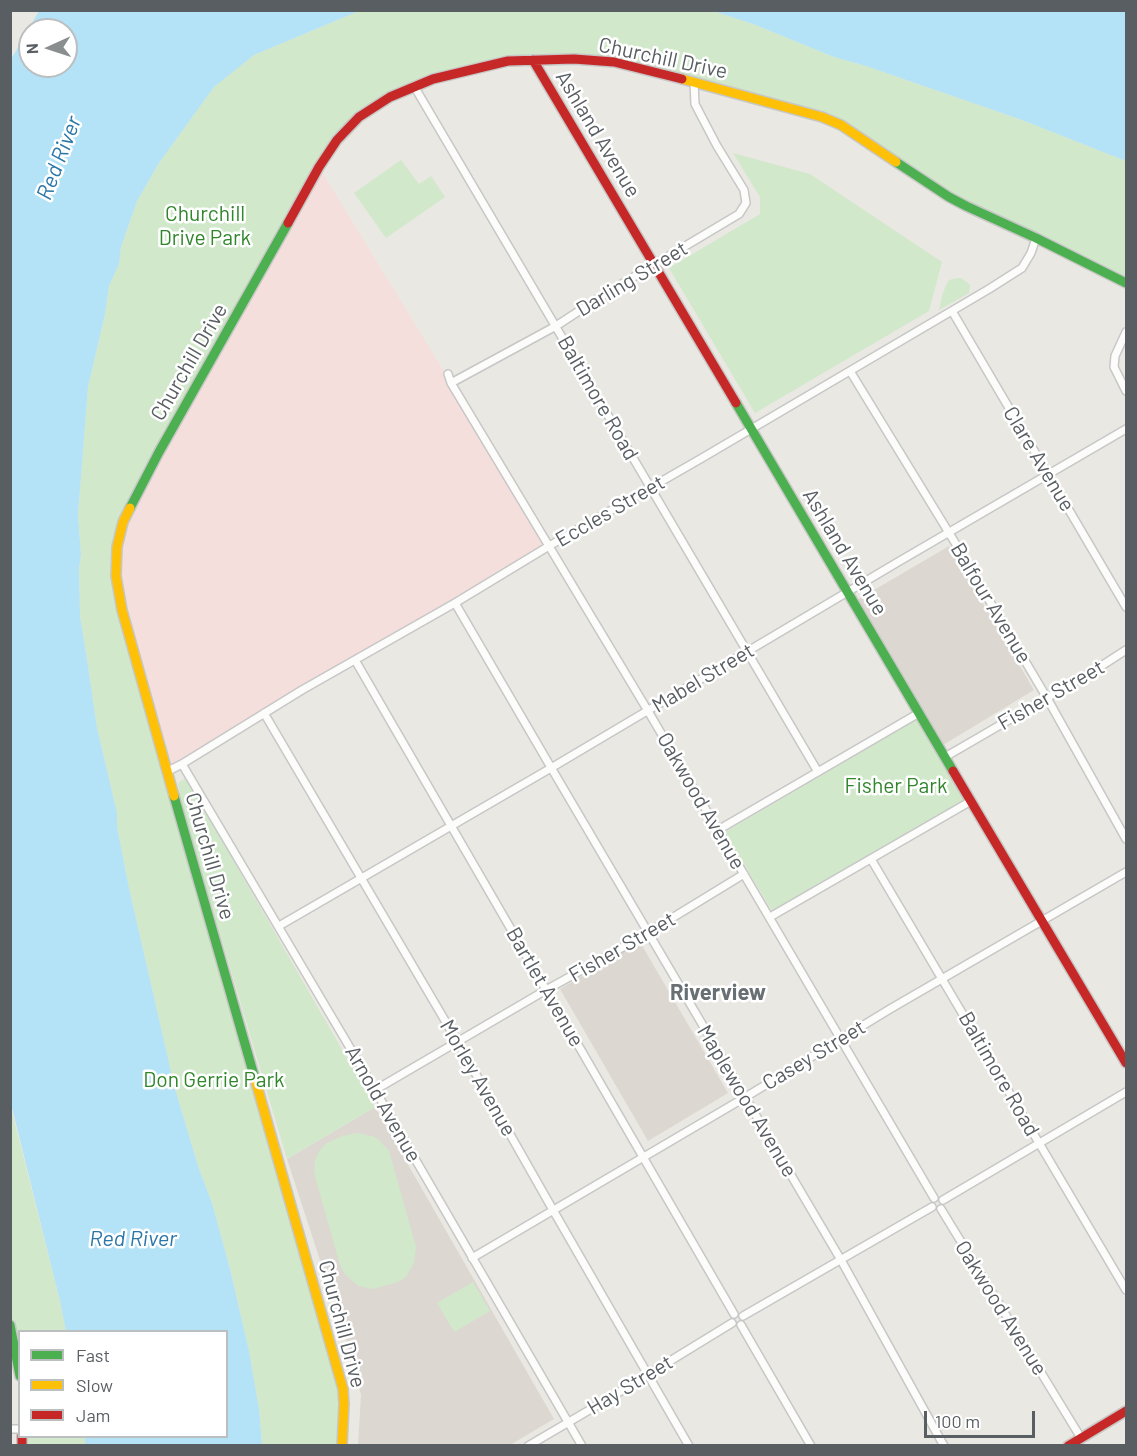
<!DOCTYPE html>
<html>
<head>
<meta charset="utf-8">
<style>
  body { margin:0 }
  #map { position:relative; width:1137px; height:1456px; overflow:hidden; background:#eae8e2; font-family:Barlow,sans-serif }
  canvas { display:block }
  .frame { position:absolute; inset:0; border:12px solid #585e62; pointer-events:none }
  .legend { position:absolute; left:18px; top:1330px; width:210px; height:108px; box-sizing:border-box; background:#fff; border:2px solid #bcbfc0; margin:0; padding:8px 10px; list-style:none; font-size:18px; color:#585e62 }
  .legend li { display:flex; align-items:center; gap:12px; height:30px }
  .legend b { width:30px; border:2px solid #bcbfc0 }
  .north { position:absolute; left:18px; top:18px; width:60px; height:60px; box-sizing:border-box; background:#fff; border:2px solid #bcbfc0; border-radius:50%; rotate:267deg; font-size:16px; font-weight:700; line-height:24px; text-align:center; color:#585e62 }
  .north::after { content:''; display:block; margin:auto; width:21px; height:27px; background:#8b8e8f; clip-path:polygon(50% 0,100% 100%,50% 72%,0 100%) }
  .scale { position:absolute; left:924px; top:1411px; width:111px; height:27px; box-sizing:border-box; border:3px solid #585e62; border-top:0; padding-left:8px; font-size:18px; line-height:21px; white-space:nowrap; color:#585e62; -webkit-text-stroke:4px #fff; paint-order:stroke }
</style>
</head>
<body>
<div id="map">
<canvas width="1137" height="1456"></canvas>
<div class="frame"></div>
<ul class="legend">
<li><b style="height:8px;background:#4caf50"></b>Fast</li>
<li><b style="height:8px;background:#ffc107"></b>Slow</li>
<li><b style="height:8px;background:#c62828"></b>Jam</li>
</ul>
<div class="north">N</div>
<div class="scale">100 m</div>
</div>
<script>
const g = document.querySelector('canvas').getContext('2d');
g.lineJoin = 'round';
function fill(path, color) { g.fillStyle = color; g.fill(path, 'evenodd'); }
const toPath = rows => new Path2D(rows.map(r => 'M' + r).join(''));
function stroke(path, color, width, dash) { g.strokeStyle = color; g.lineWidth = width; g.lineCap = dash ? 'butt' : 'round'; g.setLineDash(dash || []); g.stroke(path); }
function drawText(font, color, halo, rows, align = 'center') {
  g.font = font + ' Barlow,sans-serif'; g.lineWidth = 5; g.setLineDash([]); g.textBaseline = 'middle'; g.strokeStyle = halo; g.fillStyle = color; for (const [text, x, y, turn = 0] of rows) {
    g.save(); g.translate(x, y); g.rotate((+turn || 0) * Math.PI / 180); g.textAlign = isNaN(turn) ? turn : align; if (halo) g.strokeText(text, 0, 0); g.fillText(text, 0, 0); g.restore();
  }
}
const education = toPath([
  [949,546,1034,690,943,745,857,600],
  [640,942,728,1093,648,1141,560,989],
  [375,1107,554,1419,510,1445,358,1445,361,1395,349,1349,287,1159]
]);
const medical = toPath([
  [319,167,451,383,549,546,168,771,116,561,123,522]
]);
const green = toPath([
  [359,11,713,11,753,24,834,57,866,66,1022,120,1126,161,1126,283,966,206,822,117,594,60,479,67,390,97,337,140,123,522,116,576,343,1389,342,1445,262,1445,259,1409,249,1351,230,1269,212,1203,199,1169,175,1089,129,888,117,827,117,813,97,728,88,666,80,616,79,569,81,555,78,515,88,387,105,314,109,286,119,264,121,247,137,201,159,163,214,87,254,55],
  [733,153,810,174,942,262,929,311,755,413,669,268,760,214,760,197],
  [401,160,419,184,431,176,445,197,386,238,354,193],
  [958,278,961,278,968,283,970,285,969,293,939,310,942,296,946,285,949,280],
  [917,719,966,799,772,911,725,832],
  [186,778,375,1107,287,1159,179,796,178,783],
  [10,1104,60,1301,66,1331,20,1332,19,1361,10,1318],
  [357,1133,372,1136,378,1139,389,1151,416,1247,414,1263,406,1277,398,1282,373,1289,358,1286,345,1274,340,1265,316,1180,314,1170,315,1160,320,1150,327,1143,342,1136],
  [473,1282,490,1311,454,1332,437,1303],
  [25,1436,84,1437,86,1445,24,1446]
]);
const water = toPath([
  [39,11,359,11,254,55,214,87,159,163,137,201,121,247,119,264,109,286,105,314,88,387,78,515,81,555,79,569,80,616,88,666,97,728,117,813,117,827,129,888,175,1089,199,1169,212,1203,230,1269,249,1351,259,1409,262,1445,86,1445,84,1437,226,1436,226,1332,66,1331,60,1301,11,1104,10,61],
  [30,30,66,30,66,66,30,66],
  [713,11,1126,11,1126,161,1022,120,866,66,834,57,753,24]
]);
const street = toPath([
  [414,86,818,772],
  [952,311,1126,607],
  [1126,332,1115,356,1114,367,1126,391],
  [850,371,954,541,1047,698,1126,839],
  [448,374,451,383,648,711,934,1198],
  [451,383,556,326,605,294,739,214,746,203,744,190,717,146,695,104,694,82],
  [455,603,556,776,841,1260,944,1446],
  [355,660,734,1314],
  [264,713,457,1041,553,1210,689,1446],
  [945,757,1095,670,1126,650],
  [182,764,375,1090,582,1446],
  [168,771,182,764,302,690,455,603,549,546,702,458,989,289,1022,268,1031,253,1036,238],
  [718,830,919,713],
  [871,859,1126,1290],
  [770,917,971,801],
  [279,926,551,768,898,562,1126,429],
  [375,1090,546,990,641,937,744,874],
  [943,1200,1126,1092],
  [941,1209,1081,1438],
  [472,1258,744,1098,890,1009,1126,872],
  [743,1316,932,1207],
  [741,1325,811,1446],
  [10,1429,20,1429],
  [528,1446,608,1399,732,1323]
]);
const fast = toPath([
  [896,162,949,197,966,206,1036,238,1126,283],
  [736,403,953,771],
  [130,508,159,452,288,223],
  [174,796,255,1079],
  [10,1325,20,1376]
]);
const slow = toPath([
  [682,79,822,117,841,125,896,162],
  [130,508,123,522,117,547,116,576,122,610,174,796],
  [255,1079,343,1389,344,1404,342,1446]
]);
const jam = toPath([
  [533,60,736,403],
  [288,223,319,167,337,140,359,117,390,97,433,79,508,61,574,59,614,62,682,79],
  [953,771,1126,1063],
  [22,1436,22,1446],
  [1068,1446,1126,1411]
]);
const streetNames = [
  ["Churchill Drive",663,58,12],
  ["Ashland Avenue",598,134,59],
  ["Darling Street",632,279,-31],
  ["Churchill Drive",189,362,-60],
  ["Baltimore Road",598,398,60],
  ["Clare Avenue",1039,459,59],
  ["Eccles Street",610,511,-30],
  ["Ashland Avenue",845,552,59],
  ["Balfour Avenue",991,603,59],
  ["Mabel Street",703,678,-31],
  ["Fisher Street",1051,695,-30],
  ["Oakwood Avenue",701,801,60],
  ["Churchill Drive",210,856,74],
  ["Fisher Street",622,947,-30],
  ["Bartlet Avenue",545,987,60],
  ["Casey Street",814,1055,-31],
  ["Baltimore Road",999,1074,60],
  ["Morley Avenue",478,1078,60],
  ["Maplewood Avenue",747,1101,59],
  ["Arnold Avenue",383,1104,60],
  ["Oakwood Avenue",1001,1308,58],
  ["Churchill Drive",342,1324,75],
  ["Hay Street",630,1385,-31]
];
const parkNames = [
  ["Churchill",205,214],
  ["Drive Park",205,238],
  ["Fisher Park",896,786],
  ["Don Gerrie Park",214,1080]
];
const waterNames = [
  ["Red River",59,158,-69],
  ["Red River",133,1239]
];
const neighbourhoodNames = [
  ["Riverview",718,993]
];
fill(education, '#dcd8d1');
fill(medical, '#f5dfdc');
fill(green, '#d1e8cb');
fill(water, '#b4e2f6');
stroke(street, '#c7c7c7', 10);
stroke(fast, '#c7c7c6', 12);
stroke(slow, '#c7c7c6', 12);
stroke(jam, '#c7c7c6', 12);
stroke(street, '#fcfcfb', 7);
stroke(fast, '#4caf50', 9);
stroke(slow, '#ffc107', 9);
stroke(jam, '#c62828', 9);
drawText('21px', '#585e62', '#fff', streetNames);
drawText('21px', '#31862c', '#fff', parkNames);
drawText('italic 22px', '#2d77a8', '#fff', waterNames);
drawText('bold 22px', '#697074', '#fff', neighbourhoodNames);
</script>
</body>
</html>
